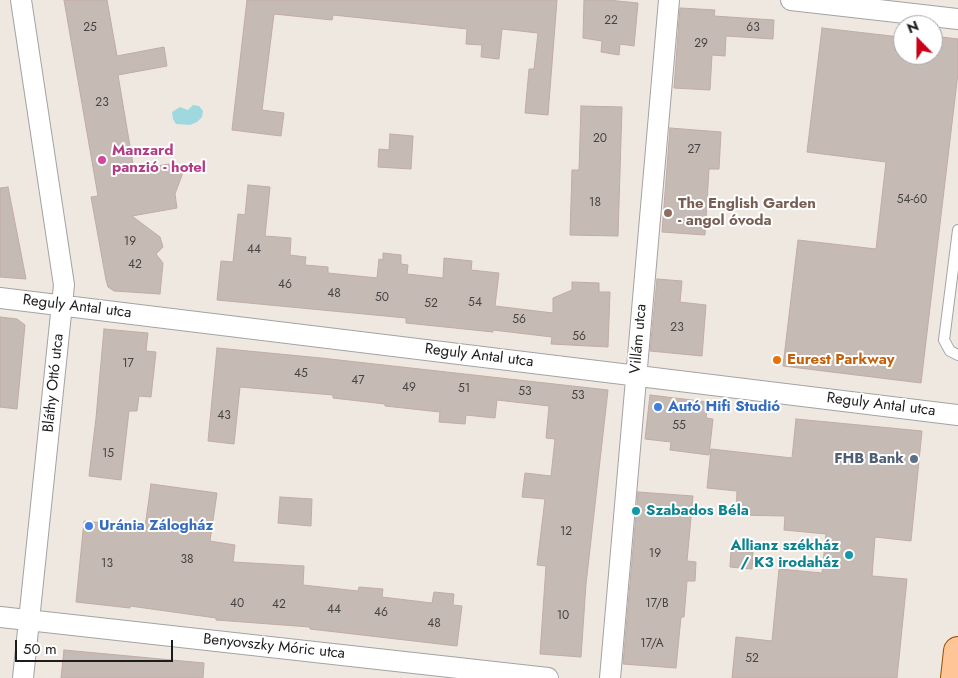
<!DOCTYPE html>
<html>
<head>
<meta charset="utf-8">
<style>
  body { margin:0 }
  #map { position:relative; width:958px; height:678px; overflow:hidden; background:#eee8e1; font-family:Jost,sans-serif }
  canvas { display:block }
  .north { position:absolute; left:893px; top:15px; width:50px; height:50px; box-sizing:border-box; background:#fff; border:1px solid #a4a4a4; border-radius:50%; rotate:338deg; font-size:14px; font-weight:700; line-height:20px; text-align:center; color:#1c1c1c }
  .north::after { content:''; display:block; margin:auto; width:18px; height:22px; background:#c90018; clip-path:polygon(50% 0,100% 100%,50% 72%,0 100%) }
  .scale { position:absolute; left:15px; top:640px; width:158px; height:22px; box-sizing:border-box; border:2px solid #1c1c1c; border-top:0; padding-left:6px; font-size:15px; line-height:18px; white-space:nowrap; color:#1c1c1c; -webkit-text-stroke:4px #fff; paint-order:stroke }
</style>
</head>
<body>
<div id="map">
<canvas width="958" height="678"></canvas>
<div class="north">N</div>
<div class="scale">50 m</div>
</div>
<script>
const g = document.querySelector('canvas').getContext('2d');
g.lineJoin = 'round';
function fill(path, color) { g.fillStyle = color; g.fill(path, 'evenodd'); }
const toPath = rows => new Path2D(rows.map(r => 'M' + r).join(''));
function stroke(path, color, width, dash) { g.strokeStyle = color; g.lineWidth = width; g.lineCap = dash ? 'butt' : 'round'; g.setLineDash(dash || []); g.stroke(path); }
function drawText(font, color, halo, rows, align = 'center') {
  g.font = font + ' Jost,sans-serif'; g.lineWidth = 4; g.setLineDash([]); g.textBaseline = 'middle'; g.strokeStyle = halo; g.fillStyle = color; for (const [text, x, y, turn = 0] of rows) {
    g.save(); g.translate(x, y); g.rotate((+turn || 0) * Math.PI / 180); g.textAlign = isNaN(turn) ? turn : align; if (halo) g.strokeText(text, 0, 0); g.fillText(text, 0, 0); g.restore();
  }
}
const water = toPath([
  [193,105,199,106,203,111,202,117,197,122,190,125,176,124,173,119,172,112,180,107,188,110]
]);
const building = toPath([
  [64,0,107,0,117,56,164,47,167,66,118,75,134,170,169,164,170,170,185,167,175,194,177,208,132,216,160,237,163,247,156,254,163,263,160,294,114,291,108,287,106,280,91,197,98,196,64,0],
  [247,0,557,0,548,115,525,113,529,69,534,69,538,33,502,29,499,59,481,57,482,45,466,44,467,29,333,15,332,20,274,14,262,110,284,113,281,136,232,130,247,0],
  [584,0,608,0,638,3,634,46,620,44,619,55,601,52,602,41,583,38,584,0],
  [680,8,715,10,714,16,774,20,773,39,726,36,725,56,712,55,710,90,674,88,680,8],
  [822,28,900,37,900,33,903,33,903,55,933,55,933,36,958,39,958,73,921,383,783,366,798,240,876,249,886,162,807,152,822,28],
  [581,106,622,107,618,236,570,235,572,170,579,170,581,106],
  [670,128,721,132,719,169,709,169,705,235,662,232,670,128],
  [390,134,413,136,411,169,378,167,379,149,389,150,390,134],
  [248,185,270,187,265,236,291,238,290,255,306,257,305,265,328,267,328,273,377,278,379,259,383,260,383,253,401,255,401,264,408,265,407,274,443,278,444,258,472,261,471,270,499,273,495,306,553,313,553,298,572,290,572,282,599,283,599,292,610,292,608,347,551,344,552,337,493,330,493,332,406,323,406,318,217,300,221,261,233,262,238,214,245,215,248,185],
  [8,187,20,248,26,279,0,277,0,188,8,187],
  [657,279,682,281,680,302,706,305,702,356,650,351,657,279],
  [0,317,17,319,25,325,17,409,0,407,0,317],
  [104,329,148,333,146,351,156,352,151,397,139,396,137,411,129,411,121,480,89,476,96,418,104,329],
  [217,348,321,358,608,390,586,584,581,657,540,654,546,566,537,565,545,499,522,497,525,473,551,476,555,439,546,438,549,406,497,400,495,418,466,415,465,424,439,422,440,412,385,406,385,404,333,398,333,395,240,387,234,444,208,441,217,348],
  [650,395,708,402,706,418,713,419,709,455,670,450,671,442,645,439,650,395],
  [796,419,922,431,911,541,875,537,872,576,907,579,897,678,732,678,736,637,772,641,779,569,822,573,826,534,784,530,785,516,736,515,737,491,707,488,711,449,792,458,796,419],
  [151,484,217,493,210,541,235,545,233,562,304,566,303,585,358,591,359,587,383,589,382,597,432,603,434,592,454,594,453,605,462,606,457,646,310,629,310,627,216,620,216,618,130,606,130,608,76,602,84,521,145,527,151,484],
  [638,492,693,496,687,561,696,562,695,581,687,581,684,617,681,617,676,668,623,664,638,492],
  [280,497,312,499,311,526,278,523,280,497],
  [731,550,753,552,752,569,730,567,731,550],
  [64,650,204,663,203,678,61,678,64,650]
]);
const lane = toPath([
  [958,230,944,340,950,351,958,355]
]);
const street = toPath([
  [21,0,64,285,23,678],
  [791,0,958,19],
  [0,298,958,415],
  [0,617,548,678],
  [610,678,669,0]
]);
const primary = toPath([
  [955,678,958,651]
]);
const markers = [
  [102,160,5,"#d1479c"],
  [668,213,5,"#8d6e63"],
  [777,360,5,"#e8710a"],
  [658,407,5,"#3f7fe0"],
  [914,459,5,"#5c6f8a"],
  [636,511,5,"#0f9aa8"],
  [89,526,5,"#3f7fe0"],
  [849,555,5,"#0f9aa8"]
];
const numberNames = [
  ["22",611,21],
  ["25",90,28],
  ["63",753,28],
  ["29",701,44],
  ["23",102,103],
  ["20",600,139],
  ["27",694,150],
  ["54-60",912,200],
  ["18",595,203],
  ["19",130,242],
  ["44",254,250],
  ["42",135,265],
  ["46",285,285],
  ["48",334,294],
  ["50",382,298],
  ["54",475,303],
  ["52",431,304],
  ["56",519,320],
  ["23",677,328],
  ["56",579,337],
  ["17",128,364],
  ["45",301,374],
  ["47",358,381],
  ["49",409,388],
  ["51",464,389],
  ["53",525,392],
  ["53",578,396],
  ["43",224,416],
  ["55",679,426],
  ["15",108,454],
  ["12",566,532],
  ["19",655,554],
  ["38",187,560],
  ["13",107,564],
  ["40",237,604],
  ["17/B",657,604],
  ["42",279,605],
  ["44",334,610],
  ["46",381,613],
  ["10",563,616],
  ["48",434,624],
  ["17/A",652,644],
  ["52",752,659]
];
const hotelNames = [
  ["Manzard",112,151],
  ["panzió - hotel",112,168]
];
const educationNames = [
  ["The English Garden",678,204],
  ["- angol óvoda",678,221]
];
const streetNames = [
  ["Reguly Antal utca",77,307,7],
  ["Villám utca",639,339,-85],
  ["Reguly Antal utca",479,356,7],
  ["Bláthy Ottó utca",54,383,-84],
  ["Reguly Antal utca",881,405,7],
  ["Benyovszky Móric utca",274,647,6]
];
const foodNames = [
  ["Eurest Parkway",787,360]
];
const shopNames = [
  ["Autó Hifi Studió",668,407],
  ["Uránia Zálogház",99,526]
];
const serviceNames = [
  ["FHB Bank",904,459]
];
const cultureNames = [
  ["Szabados Béla",646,511],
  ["Allianz székház",839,546,"right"],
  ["/ K3 irodaház",839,563,"right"]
];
fill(water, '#9fd8df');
fill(building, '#c6bab4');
stroke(building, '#c1aca3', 1);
stroke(lane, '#a3a3a3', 12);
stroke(street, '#a3a3a3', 22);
stroke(primary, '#955200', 30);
stroke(lane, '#fff', 10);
stroke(street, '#fff', 20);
stroke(primary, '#ffc596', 28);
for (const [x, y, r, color] of markers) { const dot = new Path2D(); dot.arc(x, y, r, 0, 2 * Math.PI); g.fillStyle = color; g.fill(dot); stroke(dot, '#fff', 2); }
drawText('12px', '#464442', null, numberNames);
drawText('bold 15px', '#b23c85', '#fff', hotelNames, 'left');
drawText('bold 15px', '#785e54', '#fff', educationNames, 'left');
drawText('15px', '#1c1c1c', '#fff', streetNames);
drawText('bold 15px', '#c56008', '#fff', foodNames, 'left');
drawText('bold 15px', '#366cbe', '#fff', shopNames, 'left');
drawText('bold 15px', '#4e5e75', '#fff', serviceNames, 'right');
drawText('bold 15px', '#0d838f', '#fff', cultureNames, 'left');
</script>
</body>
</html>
